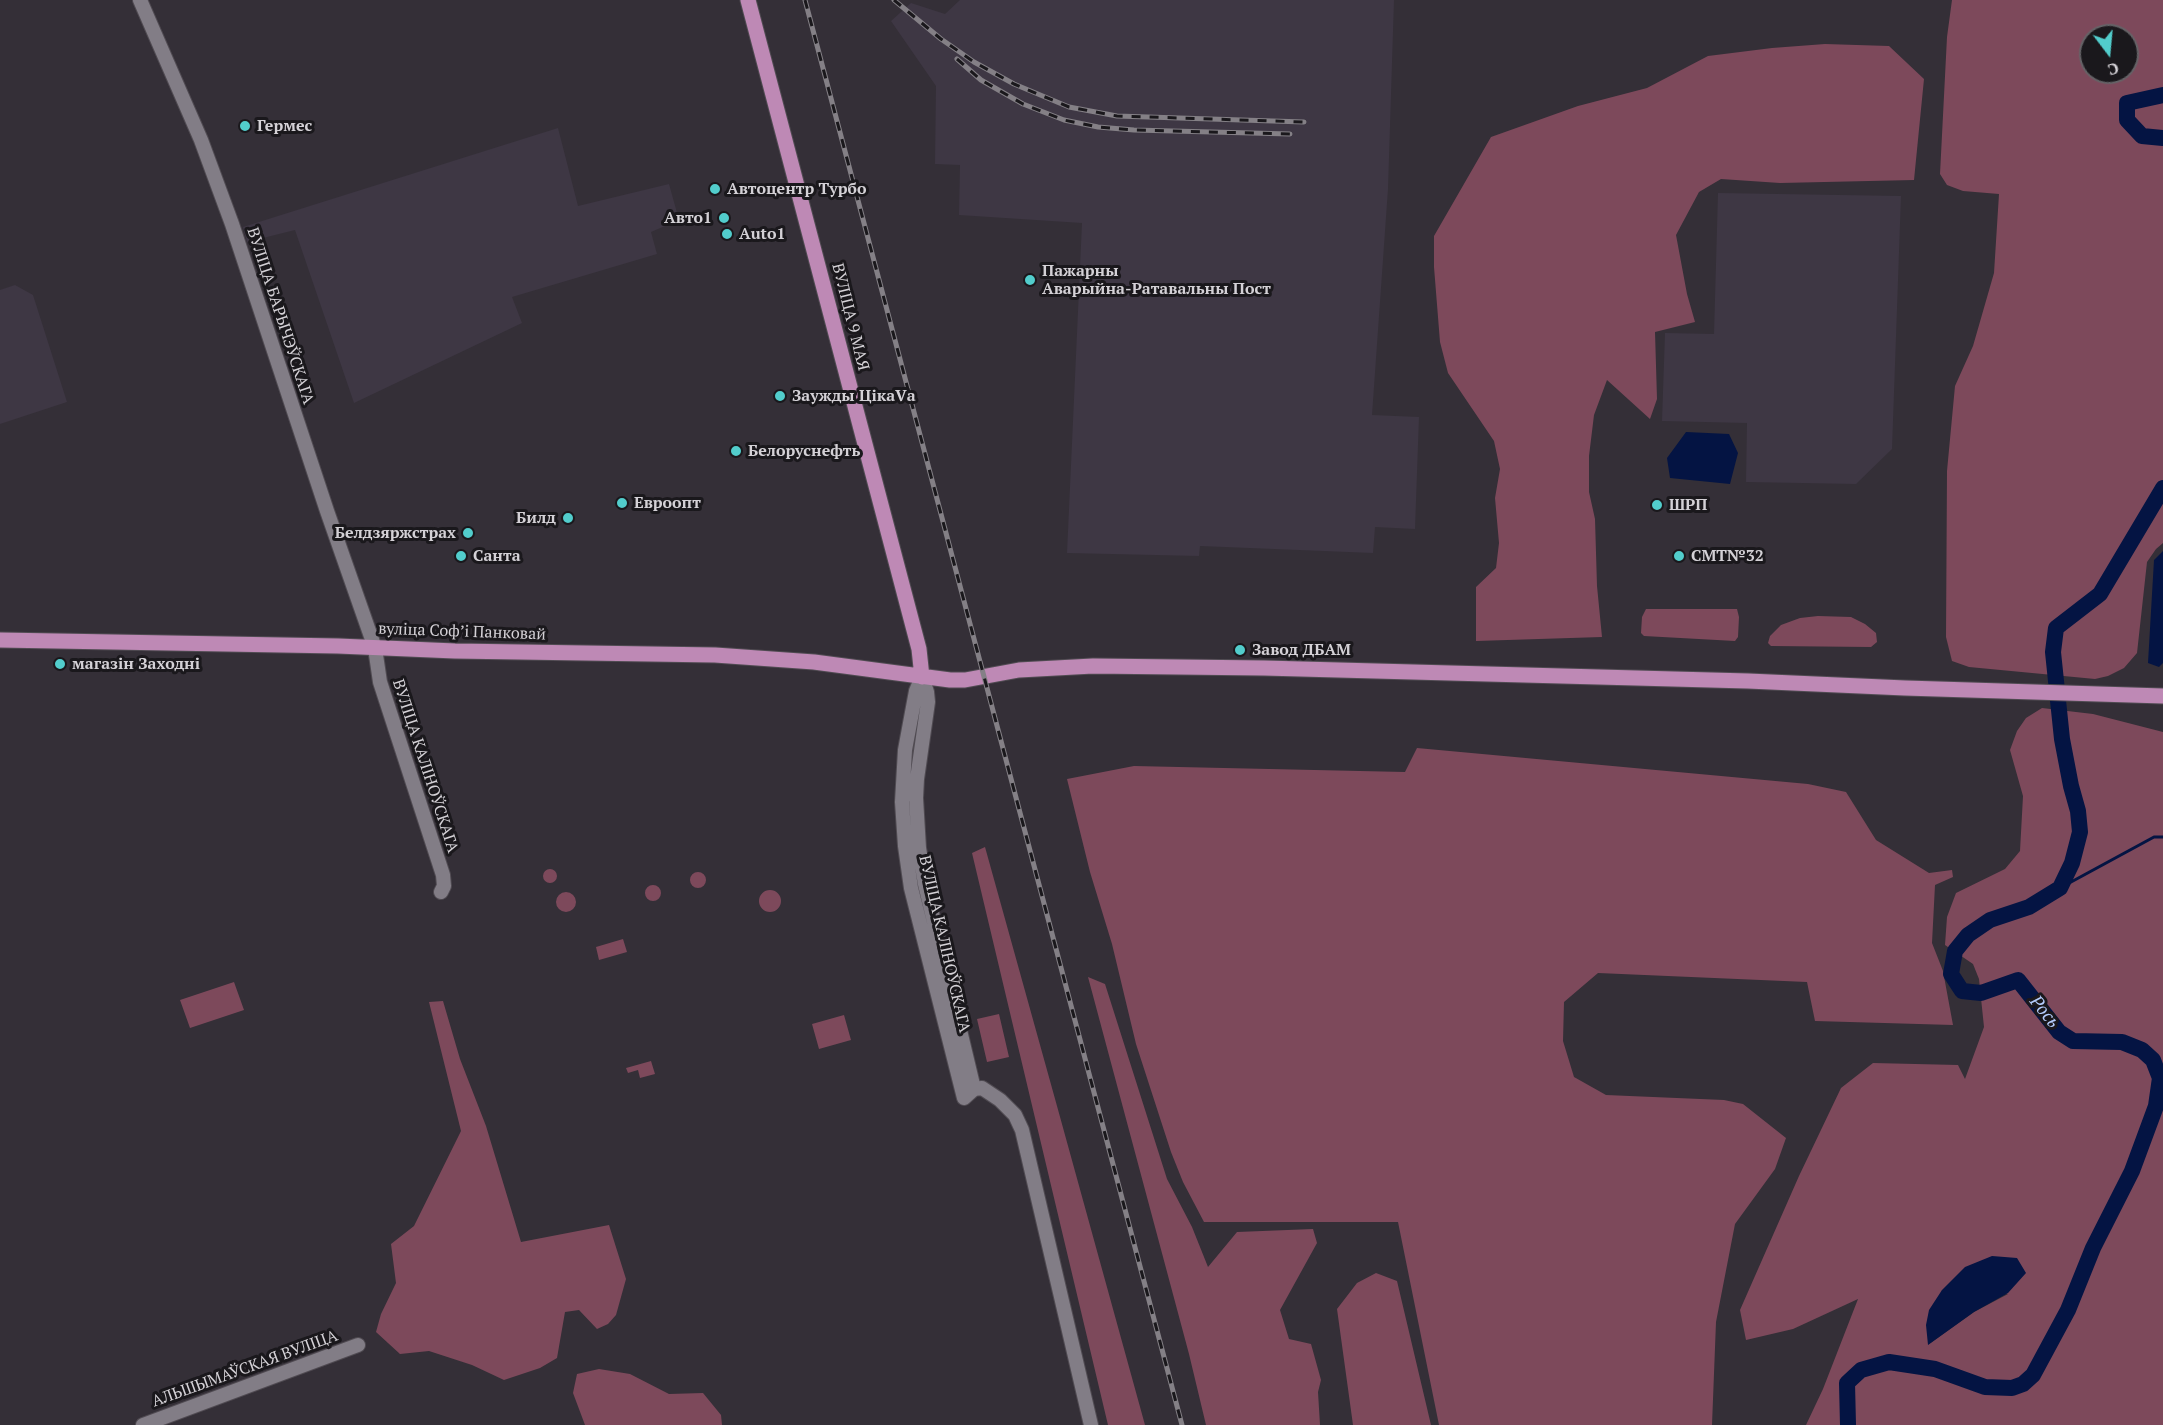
<!DOCTYPE html>
<html>
<head>
<meta charset="utf-8">
<style>
  body { margin:0 }
  #map { position:relative; width:2163px; height:1425px; overflow:hidden; background:#342f37; font-family:"PT Serif",serif }
  canvas { display:block }
  .north { position:absolute; left:2079px; top:24px; width:60px; height:60px; box-sizing:border-box; background:#1a181c; border:2px solid #646266; border-radius:50%; rotate:164deg; font-size:16px; font-weight:700; line-height:24px; text-align:center; color:#d4d1d6 }
  .north::after { content:''; display:block; margin:auto; width:21px; height:27px; background:#52cdcc; clip-path:polygon(50% 0,100% 100%,50% 72%,0 100%) }
</style>
</head>
<body>
<div id="map">
<canvas width="2163" height="1425"></canvas>
<div class="north">С</div>
</div>
<script>
const g = document.querySelector('canvas').getContext('2d');
g.lineJoin = 'round';
function fill(path, color) { g.fillStyle = color; g.fill(path, 'evenodd'); }
const toPath = rows => new Path2D(rows.map(r => 'M' + r).join(''));
function stroke(path, color, width, dash) { g.strokeStyle = color; g.lineWidth = width; g.lineCap = dash ? 'butt' : 'round'; g.setLineDash(dash || []); g.stroke(path); }
function drawText(font, color, halo, rows, align = 'center') {
  g.font = font + ' "PT Serif",serif'; g.lineWidth = 6; g.setLineDash([]); g.textBaseline = 'middle'; g.strokeStyle = halo; g.fillStyle = color; for (const [text, x, y, turn = 0] of rows) {
    g.save(); g.translate(x, y); g.rotate((+turn || 0) * Math.PI / 180); g.textAlign = isNaN(turn) ? turn : align; if (halo) g.strokeText(text, 0, 0); g.fillText(text, 0, 0); g.restore();
  }
}
const built = toPath([
  [960,0,1394,0,1388,189,1372,415,1419,417,1415,529,1375,527,1373,553,1200,546,1199,556,1067,553,1082,223,959,215,960,165,935,164,936,86,891,21,911,3,945,14],
  [558,128,578,206,669,184,679,220,651,232,657,254,512,297,522,323,354,403,295,230,247,242,243,227],
  [1718,193,1901,196,1892,449,1856,484,1746,482,1747,423,1662,421,1665,333,1714,334],
  [15,285,33,295,67,402,0,424,0,290]
]);
const green = toPath([
  [1952,0,2163,0,2163,543,2156,549,2147,562,2137,653,2124,668,2108,676,2095,679,1969,667,1952,661,1946,637,1947,471,1955,386,1973,346,1994,273,1999,194,1963,191,1947,185,1940,174,1947,37],
  [2091,36,2127,36,2127,72,2091,72],
  [1825,44,1889,46,1924,79,1914,180,1780,183,1721,179,1699,192,1676,235,1687,294,1695,322,1655,332,1657,399,1650,419,1607,380,1594,415,1589,456,1589,492,1595,519,1597,586,1602,637,1476,641,1476,587,1496,568,1499,543,1495,498,1500,469,1494,441,1448,373,1440,342,1434,267,1434,236,1491,137,1578,106,1647,88,1708,56,1772,48],
  [1646,609,1737,609,1739,617,1738,637,1735,641,1644,636,1641,633,1642,617],
  [1818,616,1851,617,1865,624,1876,633,1877,642,1871,647,1771,646,1768,643,1770,636,1781,625,1800,618],
  [2042,708,2093,714,2163,732,2163,1425,1806,1425,1823,1389,1858,1299,1793,1329,1746,1340,1740,1310,1799,1176,1841,1088,1873,1063,1958,1065,1965,1079,1984,1027,1979,979,1973,964,1945,945,1947,917,1956,893,2005,869,2020,851,2023,796,2010,750,2017,731,2026,718],
  [1942,1290,2008,1294,1974,1312,1929,1344],
  [1417,748,1808,784,1846,792,1876,840,1929,873,1952,870,1953,877,1935,885,1932,943,1943,971,1953,1025,1815,1021,1807,982,1598,973,1564,1002,1563,1041,1574,1077,1606,1095,1724,1100,1743,1104,1786,1138,1775,1169,1735,1224,1716,1322,1712,1425,1439,1425,1398,1222,1204,1222,1183,1182,1171,1152,1136,1044,1112,944,1090,872,1067,779,1134,766,1405,772],
  [985,847,1057,1106,1145,1425,1108,1425,972,853],
  '543 876a7 7 0 1 1 14 0a7 7 0 1 1-14 0Z',
  '690 880a8 8 0 1 1 16 0a8 8 0 1 1-16 0Z',
  '645 893a8 8 0 1 1 16 0a8 8 0 1 1-16 0Z',
  '759 901a11 11 0 1 1 22 0a11 11 0 1 1-22 0Z',
  '556 902a10 10 0 1 1 20 0a10 10 0 1 1-20 0Z',
  [623,939,627,952,599,960,596,947],
  [1088,977,1105,984,1167,1179,1192,1227,1208,1267,1237,1232,1313,1229,1317,1243,1280,1310,1289,1339,1311,1344,1321,1380,1318,1392,1320,1425,1206,1425,1189,1354],
  [234,982,244,1010,190,1028,180,1000],
  [443,1001,460,1059,486,1126,521,1242,609,1225,626,1279,616,1315,608,1324,597,1329,579,1310,565,1312,557,1358,540,1368,504,1380,472,1365,429,1351,400,1354,376,1332,381,1314,396,1283,391,1244,414,1226,461,1131,429,1002],
  [999,1014,1009,1057,987,1062,977,1019],
  [844,1015,851,1040,819,1049,812,1024],
  [651,1061,655,1074,640,1078,638,1070,628,1073,626,1068],
  [1376,1273,1397,1281,1431,1425,1353,1425,1337,1309,1357,1283],
  [599,1369,630,1374,669,1394,703,1393,721,1415,722,1425,585,1425,573,1393,577,1374]
]);
const water = toPath([
  [1686,432,1729,434,1738,453,1730,484,1670,478,1667,458],
  [2163,551,2163,663,2159,667,2148,663,2154,560],
  [1992,1256,2017,1258,2026,1273,2008,1293,1974,1312,1928,1345,1926,1325,1929,1310,1942,1290,1965,1267]
]);
const stream = toPath([
  [2060,888,2154,837,2163,837]
]);
const river = toPath([
  [2163,95,2127,103,2127,120,2142,136,2163,138],
  [1848,1425,1847,1383,1861,1370,1889,1362,1935,1369,1985,1387,2012,1388,2023,1384,2033,1375,2068,1310,2093,1248,2132,1171,2156,1106,2160,1078,2153,1060,2142,1050,2122,1042,2073,1041,2059,1032,2018,980,1981,993,1962,991,1951,974,1955,951,1968,935,1990,920,2029,907,2060,888,2072,863,2080,832,2078,811,2071,786,2062,739,2053,652,2056,628,2100,594,2163,488]
]);
const minor = toPath([
  [140,0,201,140,232,224,327,511,375,648,380,682,443,875,444,886,441,892],
  [922,677,916,691,905,750,902,802,905,846,911,888,964,1098,974,1089,982,1088,1000,1100,1015,1115,1022,1130,1091,1425],
  [922,677,927,692,928,702,917,779,916,798,919,848,925,884,974,1089],
  [143,1425,358,1345]
]);
const major = toPath([
  [748,0,919,649,922,677],
  [0,640,338,646,455,651,715,655,814,662,950,680,965,680,1019,670,1093,666,1264,668,1748,681,1905,688,2163,696]
]);
const rail = toPath([
  [805,0,1182,1425],
  [894,0,941,39,974,62,1014,84,1069,107,1117,116,1304,122],
  [957,59,981,80,1023,104,1064,120,1098,127,1134,130,1290,134]
]);
const markers = [
  [245,126,6,"#52cdcc"],
  [715,189,6,"#52cdcc"],
  [724,218,6,"#52cdcc"],
  [727,234,6,"#52cdcc"],
  [1030,280,6,"#52cdcc"],
  [780,396,6,"#52cdcc"],
  [736,451,6,"#52cdcc"],
  [622,503,6,"#52cdcc"],
  [1657,505,6,"#52cdcc"],
  [568,518,6,"#52cdcc"],
  [468,533,6,"#52cdcc"],
  [461,556,6,"#52cdcc"],
  [1679,556,6,"#52cdcc"],
  [1240,650,6,"#52cdcc"],
  [60,664,6,"#52cdcc"]
];
const poiNames = [
  ["Гермес",257,126],
  ["Автоцентр Турбо",727,189],
  ["Авто1",712,218,"right"],
  ["Auto1",739,234],
  ["Пажарны",1042,271],
  ["Аварыйна-Ратавальны Пост",1042,289],
  ["Заужды ЦікаVа",792,396],
  ["Белоруснефть",748,451],
  ["Евроопт",634,503],
  ["ШРП",1669,505],
  ["Билд",556,518,"right"],
  ["Белдзяржстрах",456,533,"right"],
  ["Санта",473,556],
  ["СМТ№32",1691,556],
  ["Завод ДБАМ",1252,650],
  ["магазін Заходні",72,664]
];
const streetNames = [
  ["ВУЛІЦА БАРЫЧЭЎСКАГА",280,316,72],
  ["ВУЛІЦА 9 МАЯ",850,317,76],
  ["вуліца Софʼі Панковай",462,632,2],
  ["ВУЛІЦА КАЛІНОЎСКАГА",425,766,72],
  ["ВУЛІЦА КАЛІНОЎСКАГА",944,944,77],
  ["АЛЬШЫМАЎСКАЯ ВУЛІЦА",245,1369,-20]
];
const waterNames = [
  ["Рось",2044,1012,51]
];
fill(built, '#3e3744');
fill(green, '#7d495b');
fill(water, '#041443');
stroke(stream, '#041443', 3);
stroke(river, '#041443', 16);
stroke(minor, '#504b52', 16);
stroke(major, '#504b52', 17);
stroke(minor, '#827d86', 14);
stroke(major, '#be89b5', 15);
stroke(rail, '#848086', 5);
stroke(rail, '#1a181c', 3, [9]);
for (const [x, y, r, color] of markers) { const dot = new Path2D(); dot.arc(x, y, r, 0, 2 * Math.PI); g.fillStyle = color; g.fill(dot); stroke(dot, '#1a181c', 2); }
drawText('bold 16px', '#d4d1d6', '#1a181c', poiNames, 'left');
drawText('16px', '#d4d1d6', '#1a181c', streetNames);
drawText('italic 18px', '#b4ccfc', '#1a181c', waterNames);
</script>
</body>
</html>
